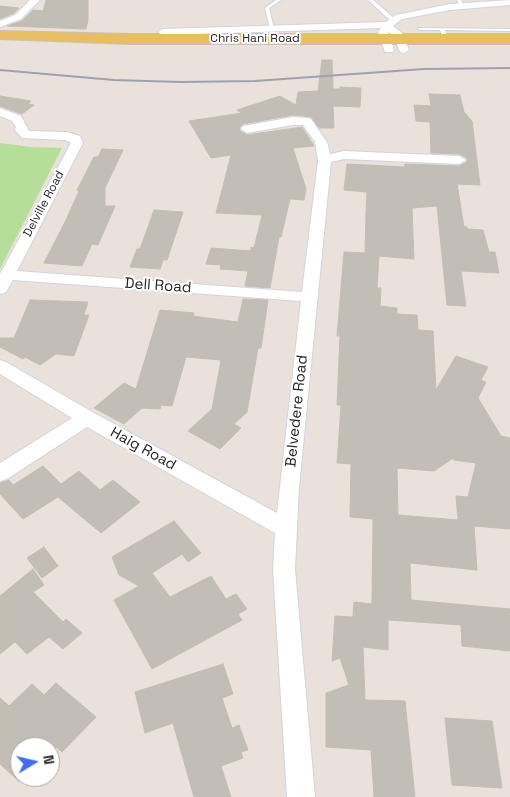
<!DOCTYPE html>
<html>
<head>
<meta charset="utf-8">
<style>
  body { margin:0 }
  #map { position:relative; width:510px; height:797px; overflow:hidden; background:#eae1da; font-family:"Space Grotesk",sans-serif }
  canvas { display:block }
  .north { position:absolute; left:10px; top:737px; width:50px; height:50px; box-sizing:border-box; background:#fff; border:1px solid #a9a9a9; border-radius:50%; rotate:81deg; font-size:14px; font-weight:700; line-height:20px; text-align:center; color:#282828 }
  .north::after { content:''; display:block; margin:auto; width:18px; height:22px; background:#406ef0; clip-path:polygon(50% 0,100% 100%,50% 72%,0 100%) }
</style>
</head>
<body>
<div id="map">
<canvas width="510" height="797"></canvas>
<div class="north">N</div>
</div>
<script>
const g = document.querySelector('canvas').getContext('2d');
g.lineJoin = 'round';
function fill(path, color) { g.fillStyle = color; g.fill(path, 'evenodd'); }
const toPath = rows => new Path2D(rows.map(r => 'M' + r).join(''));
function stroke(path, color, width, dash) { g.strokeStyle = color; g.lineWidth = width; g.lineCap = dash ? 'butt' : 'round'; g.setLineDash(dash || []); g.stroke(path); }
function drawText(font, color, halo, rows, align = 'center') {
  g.font = font + ' "Space Grotesk",sans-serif'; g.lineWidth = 4; g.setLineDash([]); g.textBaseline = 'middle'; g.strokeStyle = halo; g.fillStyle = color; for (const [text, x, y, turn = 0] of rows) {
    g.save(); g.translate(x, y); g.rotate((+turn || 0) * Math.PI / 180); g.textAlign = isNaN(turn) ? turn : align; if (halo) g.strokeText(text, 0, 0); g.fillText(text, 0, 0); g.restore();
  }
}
const green = toPath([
  [0,143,31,147,62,148,0,269]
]);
const building = toPath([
  [46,0,88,0,88,20,86,29,7,26,22,21,33,10,43,11,46,0],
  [0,6,19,8,14,13,0,19,0,6],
  [322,60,332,60,333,89,340,89,340,87,361,88,360,107,333,106,334,128,319,128,311,117,293,115,243,124,239,128,240,131,247,135,302,127,314,146,293,148,306,189,304,200,290,199,281,237,279,237,270,288,245,286,248,271,220,269,221,265,206,264,211,248,251,251,251,247,254,248,262,215,216,213,231,155,211,158,189,121,242,113,237,110,280,96,296,105,298,92,318,91,322,60],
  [429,94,460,95,464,112,472,121,480,185,457,184,464,227,467,227,467,229,483,230,489,252,495,252,499,273,461,271,466,306,447,305,437,206,412,208,414,259,379,256,377,288,381,288,380,306,397,308,397,314,417,315,418,330,433,331,436,390,456,356,488,367,481,380,486,382,478,398,501,436,510,438,510,529,474,526,477,570,410,563,411,600,510,609,510,651,462,646,461,625,388,620,388,650,363,647,365,700,405,701,415,797,374,797,371,750,326,747,326,693,349,685,340,658,332,661,335,616,353,617,354,602,372,604,373,519,350,517,351,464,337,463,341,405,337,405,340,336,337,336,344,252,365,253,366,212,367,192,344,190,347,164,405,167,405,164,459,166,467,162,467,158,459,154,431,153,430,122,416,121,414,105,431,106,429,94],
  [453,458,454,460,476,463,468,497,456,496,458,520,398,515,397,468,434,471,453,458],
  [0,96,31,101,28,104,34,105,22,114,0,106,0,96],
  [102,149,123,150,105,188,105,206,115,206,98,245,92,244,82,266,44,263,66,220,79,191,77,190,94,157,98,157,102,149],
  [154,210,183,212,167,260,163,260,160,269,130,267,137,249,140,249,154,210],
  [243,299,268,300,261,348,258,348,247,412,234,424,241,428,220,449,188,431,212,409,221,360,186,357,172,406,161,405,160,409,142,408,124,424,94,408,124,383,136,389,160,310,194,313,193,316,238,322,243,299],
  [30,300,88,302,84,315,89,315,74,356,56,354,40,365,25,357,23,359,0,347,0,338,14,338,30,300],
  [43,466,61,484,79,471,100,490,113,480,140,502,101,533,58,497,23,519,0,494,0,483,9,480,13,485,43,466],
  [174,521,201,553,188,562,182,554,152,573,170,597,211,576,226,599,236,594,247,609,238,614,242,620,152,669,114,600,139,586,119,575,112,557,174,521],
  [44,547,58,566,42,578,27,558,44,547],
  [33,569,44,585,33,592,63,622,66,619,82,633,63,649,49,637,27,654,15,642,0,654,0,596,33,569],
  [223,664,233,694,222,698,232,728,239,725,248,750,241,752,243,758,221,766,231,797,194,797,173,723,145,733,135,692,223,664],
  [56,683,96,717,62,752,56,747,20,747,20,782,0,764,0,698,9,706,32,684,44,695,56,683],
  [445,718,492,721,502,788,452,785,445,718]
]);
const service = toPath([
  [276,0,281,0,269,8,274,29,272,30,270,29,265,8,276,0],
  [368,0,373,0,395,19,395,21,391,21,368,0],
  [457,0,461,0,464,6,460,6,457,0],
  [418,28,510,29,510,31,445,30,448,39,446,40,444,39,440,30,420,30,418,29,418,28]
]);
const minor = toPath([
  [30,0,40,0,21,19,0,27,0,21,15,15,30,0],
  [510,0,510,5,450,10,402,19,393,26,402,33,409,50,404,53,400,52,393,35,388,32,394,50,393,52,385,52,378,32,381,28,163,35,158,32,163,29,386,22,396,15,450,4,510,0],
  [0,108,21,116,29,131,66,132,80,136,83,143,17,271,302,292,318,161,315,142,303,125,293,125,247,133,241,129,243,126,293,117,307,118,311,119,327,142,330,154,344,151,459,156,466,160,459,164,344,159,331,162,299,487,295,569,315,797,287,797,273,569,275,533,87,427,7,479,0,481,0,463,72,418,0,374,0,360,6,362,94,413,277,513,301,301,13,280,6,292,0,294,0,274,71,143,65,140,22,138,15,130,16,127,12,121,0,116,0,108]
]);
const primary = toPath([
  [0,31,130,34,510,34,510,44,130,44,0,39,0,31]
]);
const rail = toPath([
  [0,70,114,80,181,82,255,81,424,69,510,68]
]);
const farStreetnames = [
  ["Chris Hani Road",255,39],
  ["Delville Road",44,204,-62]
];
const streetNames = [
  ["Dell Road",158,286,4],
  ["Belvedere Road",297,411,-84],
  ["Haig Road",143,449,29]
];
fill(green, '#b5de98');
fill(building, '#c2bdb5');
stroke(building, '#c4bdb4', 1);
stroke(service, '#cfd4e0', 2);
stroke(minor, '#cfd4e0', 2);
stroke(primary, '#c3c3c3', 2);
fill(service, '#fff');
fill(minor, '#fff');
fill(primary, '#e8be60');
stroke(rail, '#9da1b1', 2);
drawText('12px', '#282828', '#fff', farStreetnames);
drawText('15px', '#282828', '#fff', streetNames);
</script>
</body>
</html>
